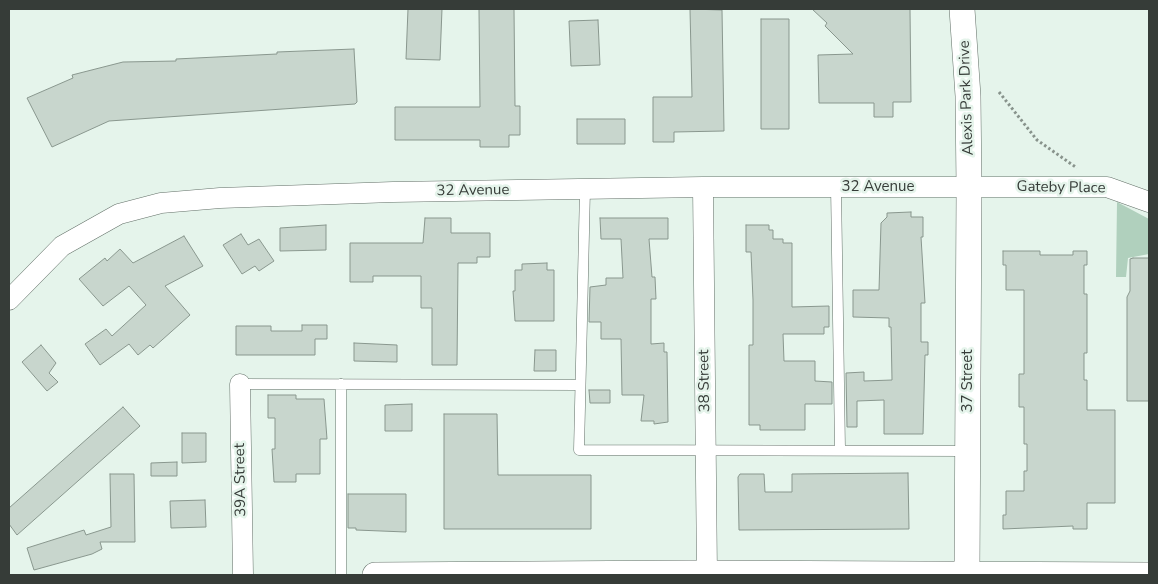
<!DOCTYPE html>
<html>
<head>
<meta charset="utf-8">
<style>
  body { margin:0 }
  #map { position:relative; width:1158px; height:584px; overflow:hidden; background:#e5f4eb; font-family:"Nunito Sans",sans-serif }
  canvas { display:block }
  .frame { position:absolute; inset:0; border:10px solid #363c38; pointer-events:none }
</style>
</head>
<body>
<div id="map">
<canvas width="1158" height="584"></canvas>
<div class="frame"></div>
</div>
<script>
const g = document.querySelector('canvas').getContext('2d');
g.lineJoin = 'round';
function fill(path, color) { g.fillStyle = color; g.fill(path, 'evenodd'); }
const toPath = rows => new Path2D(rows.map(r => 'M' + r).join(''));
function stroke(path, color, width, dash) { g.strokeStyle = color; g.lineWidth = width; g.lineCap = dash ? 'butt' : 'round'; g.setLineDash(dash || []); g.stroke(path); }
function drawText(font, color, halo, rows, align = 'center') {
  g.font = font + ' "Nunito Sans",sans-serif'; g.lineWidth = 5; g.setLineDash([]); g.textBaseline = 'middle'; g.strokeStyle = halo; g.fillStyle = color; for (const [text, x, y, turn = 0] of rows) {
    g.save(); g.translate(x, y); g.rotate((+turn || 0) * Math.PI / 180); g.textAlign = isNaN(turn) ? turn : align; if (halo) g.strokeText(text, 0, 0); g.fillText(text, 0, 0); g.restore();
  }
}
const green = toPath([
  [1117,202,1149,219,1149,254,1128,258,1126,277,1116,277]
]);
const building = toPath([
  [408,9,442,9,440,60,406,59,408,9],
  [479,9,514,9,515,106,520,106,520,135,509,135,509,147,480,147,480,140,395,140,395,107,480,107,479,9],
  [690,9,722,10,724,131,674,132,674,142,653,142,653,97,692,97,690,9],
  [812,9,910,9,911,102,893,102,893,117,874,117,874,103,819,103,818,55,853,54,825,26,827,23,812,9],
  [761,19,789,19,789,129,761,129,761,19],
  [598,20,600,65,571,66,569,21,598,20],
  [354,49,357,102,355,104,109,121,52,147,27,98,73,78,72,75,123,62,176,61,176,59,277,54,277,52,354,49],
  [577,119,625,119,625,144,577,144,577,119],
  [911,212,911,217,923,217,923,237,921,237,925,303,921,303,921,342,928,342,928,355,925,355,923,434,884,434,884,400,857,401,857,427,847,427,846,373,864,372,864,381,892,380,891,327,889,327,889,318,853,317,853,290,879,290,881,223,887,217,887,213,911,212],
  [425,218,451,218,451,233,490,233,490,257,477,257,477,263,458,263,457,365,432,365,432,308,421,308,421,276,373,276,373,282,350,282,350,243,423,243,425,218],
  [600,218,668,218,668,239,649,239,652,277,655,277,656,299,651,299,651,344,664,343,664,352,667,352,668,422,654,424,654,421,641,421,644,395,622,395,621,339,601,339,601,322,589,322,590,287,606,285,606,278,623,278,621,239,601,239,600,218],
  [326,225,326,250,280,251,280,228,326,225],
  [746,225,769,225,769,230,773,230,773,239,783,239,783,243,792,243,792,307,829,306,829,327,824,327,824,334,783,334,784,361,815,361,815,381,832,382,832,404,805,404,805,430,760,430,760,425,749,425,749,345,753,345,753,300,751,252,746,252,746,225],
  [241,234,248,245,259,239,274,261,259,271,255,266,242,274,223,245,241,234],
  [184,236,203,266,165,286,190,315,153,348,150,345,138,355,129,344,100,365,85,344,106,329,112,336,146,305,129,286,103,306,79,279,105,258,107,261,120,249,133,263,184,236],
  [1003,251,1040,251,1040,255,1073,255,1073,251,1087,251,1087,265,1084,265,1084,294,1087,294,1087,353,1084,353,1084,380,1087,380,1087,410,1115,410,1115,503,1087,503,1087,529,1073,529,1073,526,1003,529,1003,515,1006,515,1006,491,1024,491,1024,471,1027,471,1027,444,1024,444,1024,407,1019,407,1019,374,1024,374,1024,290,1006,290,1006,265,1003,265,1003,251],
  [1133,258,1149,258,1149,401,1127,401,1127,297,1130,291,1130,259,1133,258],
  [547,263,547,270,554,270,554,321,515,321,513,291,515,291,515,270,522,270,522,264,547,263],
  [302,325,327,325,327,339,315,339,315,355,236,355,236,326,271,326,271,331,302,331,302,325],
  [354,343,397,345,397,362,354,361,354,343],
  [41,345,56,363,49,373,58,382,47,391,22,362,41,345],
  [535,350,556,350,556,371,534,371,535,350],
  [589,390,610,390,610,403,590,403,589,390],
  [268,395,296,395,296,399,324,399,327,439,320,439,320,474,296,474,296,482,274,482,272,449,275,449,275,418,268,418,268,395],
  [412,404,412,431,385,431,385,405,412,404],
  [123,407,140,426,17,535,9,524,9,508,123,407],
  [444,414,497,414,498,475,591,475,591,529,444,529,444,414],
  [182,433,206,433,206,462,182,463,182,433],
  [177,462,177,476,151,476,151,463,177,462],
  [908,473,909,529,739,530,738,477,740,474,764,474,765,492,792,492,792,474,908,473],
  [110,474,134,474,135,542,100,542,102,549,92,554,34,570,27,548,84,530,86,535,111,527,110,474],
  [348,494,406,494,406,532,356,530,356,528,348,528,348,494],
  [205,500,206,527,171,528,170,501,205,500]
]);
const path = toPath([
  [999,92,1037,140,1077,168]
]);
const service = toPath([
  [836,187,840,449],
  [585,189,579,450,967,451],
  [240,384,580,385],
  [341,384,341,575]
]);
const minor = toPath([
  [703,187,707,574],
  [9,300,62,246,119,214,161,203,220,198,393,192,703,187,1107,187,1149,202],
  [240,384,243,575]
]);
const tertiary = toPath([
  [962,9,968,96,969,187,967,575],
  [375,575,689,573,1149,575]
]);
const streetNames = [
  ["Alexis Park Drive",967,98,-92],
  ["32 Avenue",878,187],
  ["Gateby Place",1061,188,1],
  ["32 Avenue",473,191,-1],
  ["38 Street",705,381,-91],
  ["37 Street",968,381,-90],
  ["39A Street",241,480,-91]
];
fill(green, '#b0d0bd');
fill(building, '#c8d6cd');
stroke(building, '#89978e', 1);
stroke(service, '#637068', 11);
stroke(minor, '#637068', 21);
stroke(tertiary, '#637068', 26);
stroke(path, '#88938c', 3, [2.5, 2.5]);
stroke(service, '#fff', 10);
stroke(minor, '#fff', 20);
stroke(tertiary, '#fff', 25);
drawText('15px', '#363c38', '#e5f4eb', streetNames);
</script>
</body>
</html>
